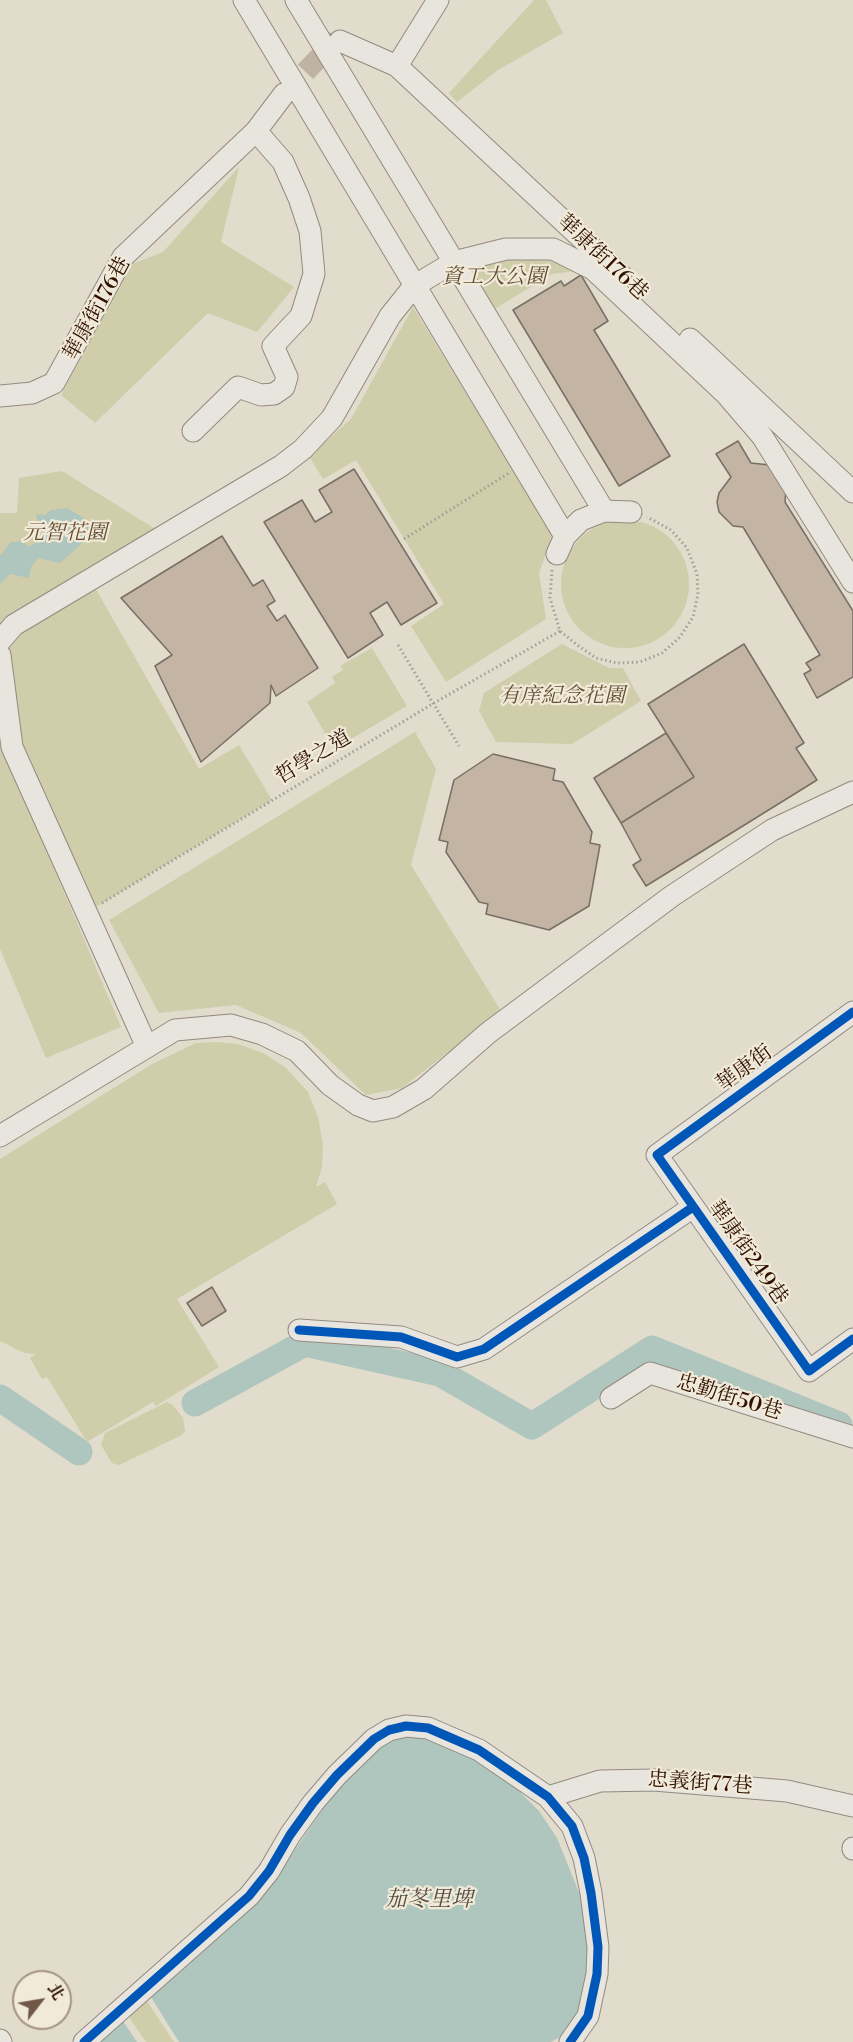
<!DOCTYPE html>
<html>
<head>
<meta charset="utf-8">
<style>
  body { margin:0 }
  #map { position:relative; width:853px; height:2042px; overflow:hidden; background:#e2dccc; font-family:"Libre Bodoni","Noto Serif TC",serif }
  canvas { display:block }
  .north { position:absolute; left:12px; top:1970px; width:60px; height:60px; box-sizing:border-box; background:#f1ead9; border:2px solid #a49383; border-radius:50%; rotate:59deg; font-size:16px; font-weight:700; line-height:24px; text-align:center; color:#311101 }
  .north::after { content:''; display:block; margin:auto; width:21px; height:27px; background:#6f5848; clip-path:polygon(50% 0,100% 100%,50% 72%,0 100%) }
</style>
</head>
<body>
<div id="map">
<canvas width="853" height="2042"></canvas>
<div class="north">北</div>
</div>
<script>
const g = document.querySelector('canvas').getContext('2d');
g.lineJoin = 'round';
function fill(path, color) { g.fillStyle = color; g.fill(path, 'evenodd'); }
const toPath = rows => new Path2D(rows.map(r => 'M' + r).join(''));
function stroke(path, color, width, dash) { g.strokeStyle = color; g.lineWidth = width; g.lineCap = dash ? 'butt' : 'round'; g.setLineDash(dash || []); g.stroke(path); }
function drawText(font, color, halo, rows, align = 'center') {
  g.font = font + ' "Libre Bodoni","Noto Serif TC",serif'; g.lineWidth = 4.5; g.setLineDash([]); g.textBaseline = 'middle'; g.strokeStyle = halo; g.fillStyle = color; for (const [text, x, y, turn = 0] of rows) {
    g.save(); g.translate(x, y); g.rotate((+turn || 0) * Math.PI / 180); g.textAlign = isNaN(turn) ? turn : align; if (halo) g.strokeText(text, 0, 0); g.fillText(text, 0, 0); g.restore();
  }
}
const green = toPath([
  [534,0,546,0,563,33,498,70,457,102,449,93],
  [239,167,221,242,294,287,257,332,208,313,95,423,61,395,132,264,163,252],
  [511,249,593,269,552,274,486,314,454,262],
  [413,307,553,535,539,573,546,619,446,682,411,626,444,604,356,460,323,479,309,456,351,419],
  [62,471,165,535,90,579,199,769,239,745,272,800,86,913,35,823,121,1027,46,1058,0,949,0,513,17,513,19,478],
  '561 584a64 64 0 1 1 128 0a64 64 0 1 1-128 0Z',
  [562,644,609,668,623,668,641,701,572,744,496,742,479,711,484,693],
  [372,648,407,706,334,749,307,702,335,683,332,677,343,670,340,666],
  [415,732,436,769,411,865,501,1011,402,1088,366,1095,301,1033,236,1005,159,1013,109,920],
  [217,1042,238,1044,263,1053,285,1067,308,1092,318,1117,323,1145,322,1167,316,1187,325,1182,337,1204,177,1299,219,1367,156,1406,153,1402,87,1442,47,1377,42,1379,30,1358,36,1354,24,1353,0,1341,0,1159,152,1064,196,1043],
  [167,1402,173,1405,183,1418,185,1431,182,1435,119,1465,112,1463,101,1445,105,1433],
  [141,1992,174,2042,146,2042,122,2007]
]);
const water = toPath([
  [67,508,84,518,92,534,60,563,38,558,31,567,29,578,10,574,0,584,0,556,11,542,22,541,29,547,40,540,47,524,38,525,36,514,45,515,51,510],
  [416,1732,452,1743,514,1786,539,1811,557,1838,584,1905,587,1943,587,1973,581,2007,562,2036,551,2042,179,2042,151,1997,157,1987,267,1891,333,1794,374,1749,396,1734],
  [119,2015,137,2042,89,2042]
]);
const river = toPath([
  [0,1398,79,1452],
  [195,1403,305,1343,440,1373,532,1426,652,1349,839,1425]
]);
const building = toPath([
  [581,275,608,321,594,330,670,456,619,486,513,310,561,281,564,286,581,275],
  [738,441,751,463,770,465,786,489,785,502,853,611,853,677,817,698,804,674,811,670,806,663,820,655,743,527,733,526,719,512,717,502,719,493,731,477,716,454,738,441],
  [354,469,437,603,401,625,387,602,370,613,383,635,348,658,264,522,302,500,315,522,332,512,319,490,354,469],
  [222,536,253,586,263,580,275,601,267,606,277,621,285,615,318,668,276,696,271,685,270,703,201,762,155,666,172,655,121,598,222,536],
  [744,644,804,743,796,748,817,780,646,886,633,865,641,860,621,823,694,777,648,704,744,644],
  [666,733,694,777,621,823,594,778,666,733],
  [493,754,555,769,553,780,563,782,592,832,590,843,600,845,589,906,549,930,486,914,488,904,479,902,446,852,448,842,439,840,454,780,493,754],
  [212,1287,226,1311,202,1326,187,1303,212,1287]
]);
const minorTunnel = toPath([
  [284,94,337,39]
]);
const path = toPath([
  [404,539,509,473],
  [552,570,550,598,560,631,576,644,596,658,617,663,640,662,662,653,680,637,693,617,698,594,697,574,687,548,671,530,647,517],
  [398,645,459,746],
  [102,903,434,703,560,631]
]);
const minor = toPath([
  [244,0,565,536],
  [296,0,604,511],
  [340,41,397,66,621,275],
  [397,66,438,0],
  [690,339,853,492],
  [0,396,32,393,54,383,123,257,256,131,284,94],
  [193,431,238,387,261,395,274,394,284,387,287,377,273,346,301,316,314,274,310,231,299,198,283,162,256,131],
  [557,554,565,536,581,520,604,511,631,512],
  [0,641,14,625,281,466,303,449,332,418,390,316,414,286,454,262,506,249,553,249,593,269,725,393,762,436,853,582],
  [0,655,12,747,147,1047,175,1030,231,1025,262,1034,297,1051,330,1085,358,1105,373,1111,393,1107,424,1089,488,1033,672,896,772,830,853,792],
  [853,1012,657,1155,809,1371,853,1339],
  [0,1136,147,1047],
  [299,1330,401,1337,457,1357,484,1349,693,1207],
  [611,1398,650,1373,853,1437],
  [548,1797,600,1781,654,1780,787,1791,853,1806],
  [853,1849,853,1848],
  [0,2040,1,2042],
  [84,2042,249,1896,269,1871,290,1835,313,1803,337,1775,374,1739,389,1730,406,1726,428,1728,479,1750,548,1797,572,1826,584,1858,591,1893,598,1947,597,1974,588,2016,570,2042]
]);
const cycleway = toPath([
  [853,1012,657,1155,809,1371,853,1339],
  [299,1330,401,1337,457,1357,484,1349,693,1207],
  [84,2042,249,1896,269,1871,290,1835,313,1803,337,1775,374,1739,389,1730,406,1726,428,1728,479,1750,548,1797,572,1826,584,1858,591,1893,598,1947,597,1974,588,2016,570,2042]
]);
const streetNames = [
  ["華康街176巷",602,258,43],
  ["華康街176巷",98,309,-61],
  ["哲學之道",314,758,-31],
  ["華康街",745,1069,-36],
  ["華康街249巷",747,1253,55],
  ["忠勤街50巷",729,1398,17],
  ["忠義街77巷",700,1784,4]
];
const parkNames = [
  ["資工大公園",494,278],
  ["元智花園",65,534],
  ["有庠紀念花園",562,697]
];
const waterNames = [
  ["茄苳里埤",429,1901]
];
fill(green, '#cfcdaa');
fill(water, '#aec6bd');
stroke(river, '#aec6bd', 27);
fill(building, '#c3b4a4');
stroke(building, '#786f65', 1.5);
stroke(minorTunnel, '#bfb3a3', 21, [21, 10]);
stroke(minor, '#928a80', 23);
stroke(path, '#a49e97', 3, [1.5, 3]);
stroke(minor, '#e8e5de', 21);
stroke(cycleway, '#0057b8', 9);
drawText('21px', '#311101', '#f1ead9', streetNames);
drawText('italic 21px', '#634e33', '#f1ead9', parkNames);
drawText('italic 22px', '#554d41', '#f1ead9', waterNames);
</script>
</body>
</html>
